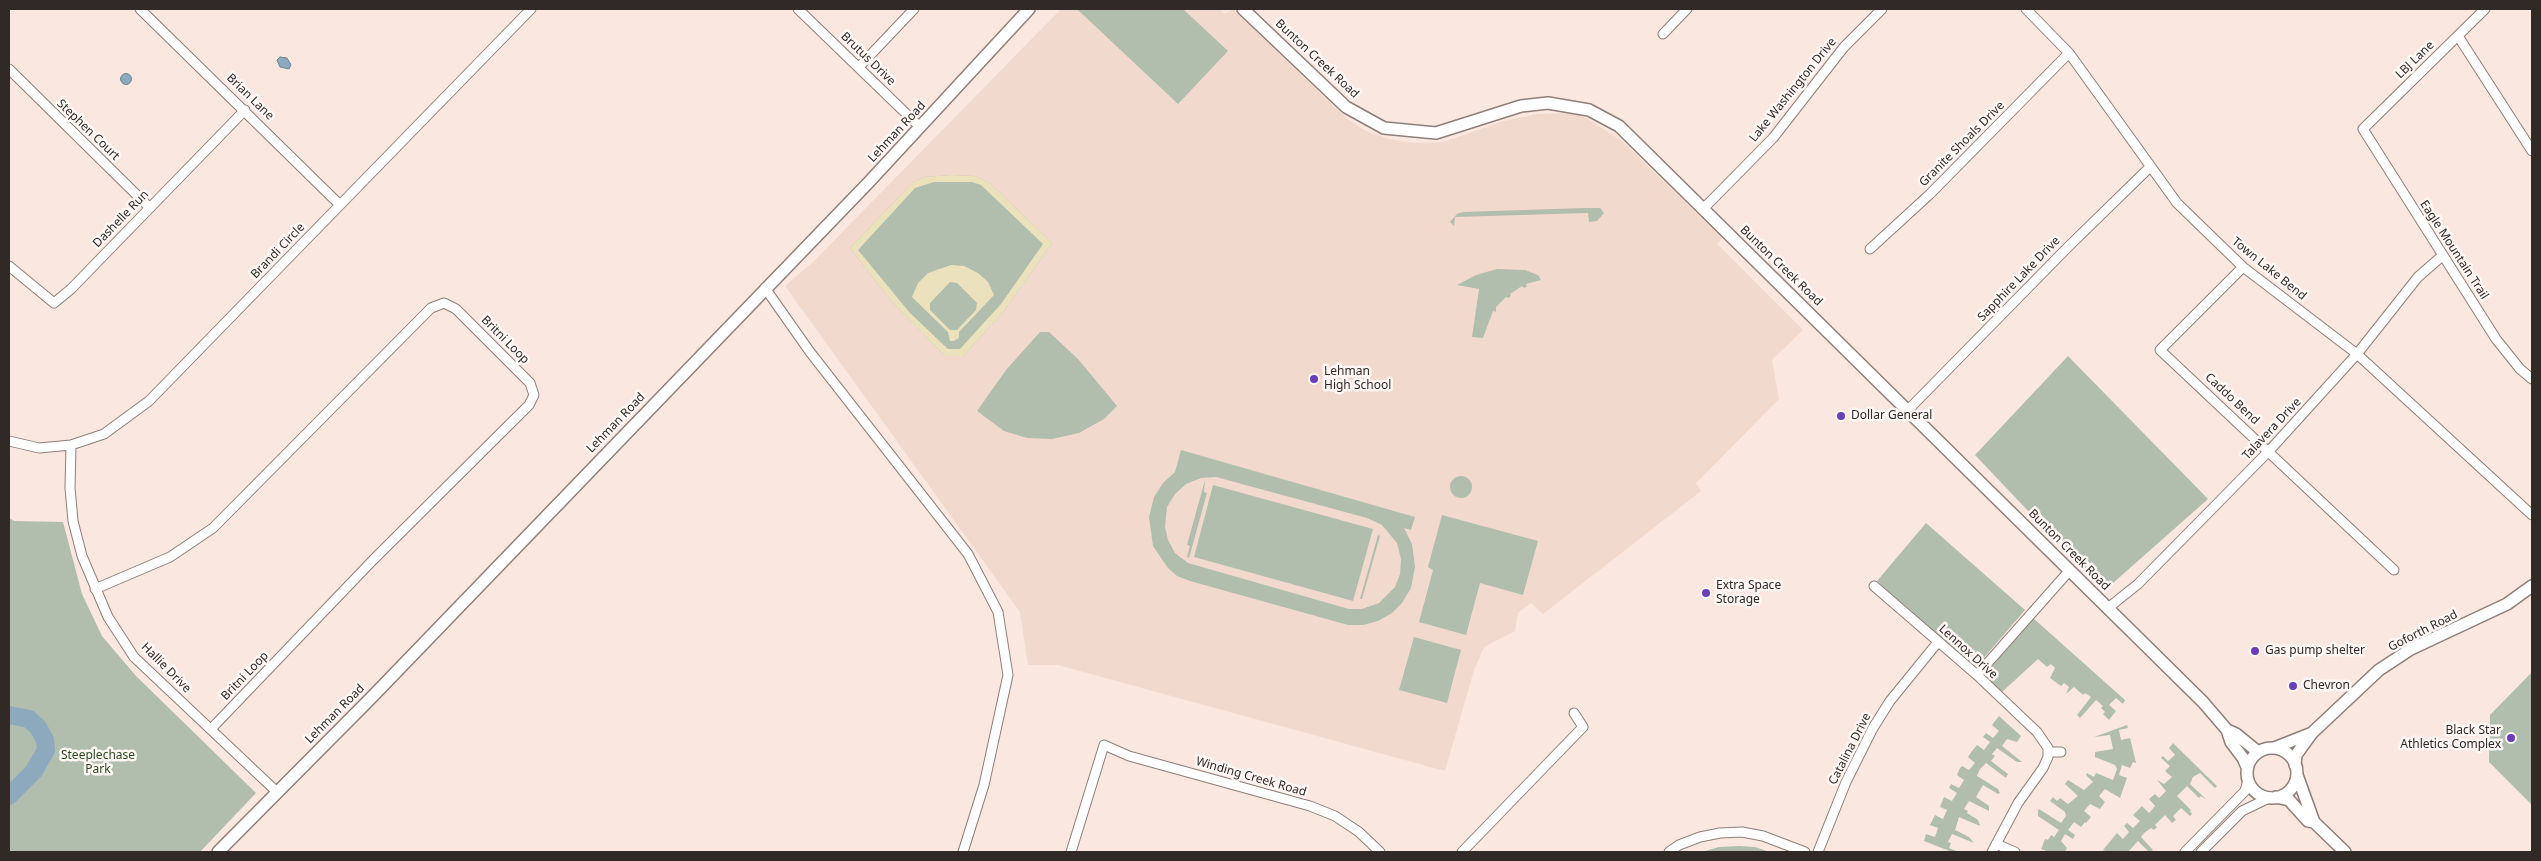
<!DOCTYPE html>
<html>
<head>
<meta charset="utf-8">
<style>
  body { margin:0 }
  #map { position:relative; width:2541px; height:861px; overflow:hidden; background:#f9e7e0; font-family:"Noto Sans",sans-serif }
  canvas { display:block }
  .frame { position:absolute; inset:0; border:10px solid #302926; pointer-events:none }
</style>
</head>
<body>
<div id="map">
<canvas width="2541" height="861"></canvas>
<div class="frame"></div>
</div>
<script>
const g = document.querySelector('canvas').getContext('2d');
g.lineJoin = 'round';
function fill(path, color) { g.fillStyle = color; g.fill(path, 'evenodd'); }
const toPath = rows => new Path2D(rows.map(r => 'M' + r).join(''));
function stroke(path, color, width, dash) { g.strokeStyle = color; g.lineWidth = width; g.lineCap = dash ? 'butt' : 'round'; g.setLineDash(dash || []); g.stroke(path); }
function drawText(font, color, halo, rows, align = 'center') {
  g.font = font + ' "Noto Sans",sans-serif'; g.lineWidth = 5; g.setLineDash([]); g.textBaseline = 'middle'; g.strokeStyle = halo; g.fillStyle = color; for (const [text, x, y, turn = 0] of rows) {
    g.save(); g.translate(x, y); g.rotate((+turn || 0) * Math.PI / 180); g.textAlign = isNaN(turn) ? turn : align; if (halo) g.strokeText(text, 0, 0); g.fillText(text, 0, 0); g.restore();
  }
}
const built = toPath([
  [1061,9,1219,9,1225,14,1233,9,1345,117,1364,130,1389,139,1416,143,1443,142,1504,121,1537,114,1574,113,1588,119,1622,141,1722,238,1717,244,1803,330,1772,360,1779,399,1696,483,1701,491,1543,614,1531,603,1518,613,1515,631,1484,647,1474,670,1445,771,1058,665,1028,665,1020,612,785,286,813,262]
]);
const green = toPath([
  [1080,9,1183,9,1228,51,1178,104,1078,10],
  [952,175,975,176,991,184,1052,243,1004,311,963,356,945,356,891,301,850,248,912,183,924,177],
  [1583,208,1600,208,1604,213,1597,221,1589,222,1588,213,1455,217,1454,226,1450,222,1457,214,1463,212],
  [1497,269,1525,270,1538,275,1541,280,1526,284,1527,287,1524,288,1522,286,1510,294,1511,296,1508,298,1506,297,1496,307,1496,312,1493,311,1483,338,1472,337,1479,289,1457,285,1476,275],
  [1040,332,1049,332,1078,359,1117,406,1104,419,1079,433,1052,439,1027,438,1004,431,977,411,1006,370],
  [2068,356,2208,499,2104,591,1975,455],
  [1181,450,1415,517,1411,530,1404,528,1412,544,1415,567,1411,588,1402,603,1392,613,1378,621,1363,625,1348,625,1190,581,1177,576,1168,568,1153,546,1149,517,1154,497,1163,483,1175,472],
  [1216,477,1367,518,1382,525,1397,543,1401,559,1400,574,1395,587,1379,603,1362,609,1349,609,1188,563,1175,553,1168,540,1165,527,1167,507,1175,494,1186,484,1201,478],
  '1450 487a11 11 0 1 1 22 0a11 11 0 1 1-22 0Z',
  [1205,480,1204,492,1207,493,1189,558,1187,557,1190,546,1187,545],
  [1213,485,1373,529,1353,601,1194,557],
  [1442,515,1538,541,1523,595,1480,583,1466,635,1419,622,1433,570,1428,567],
  [9,518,14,521,63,522,82,594,102,636,136,676,256,793,200,852,9,852],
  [1926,523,2025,610,1982,660,1971,662,1955,651,1877,581],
  [1378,535,1380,536,1362,599,1360,599],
  [2033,618,2125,700,2123,704,2116,698,2109,705,2116,711,2109,720,2103,714,2105,712,2101,708,2103,706,2096,700,2080,718,2077,715,2091,697,2085,693,2083,695,2074,687,2066,694,2069,687,2064,683,2061,686,2050,678,2055,668,2051,664,2047,667,2038,659,2002,692,1990,681,1989,670],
  [1414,637,1461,650,1447,703,1399,690],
  [2532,672,2532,805,2489,762,2490,715],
  [1999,716,2021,736,2017,742,2007,739,2002,746,2022,762,2017,762,1997,748,1992,754,1995,756,1991,761,2008,774,2006,778,1986,763,1980,769,1977,776,1998,789,2000,793,1998,794,1983,785,1976,797,1989,806,1989,811,1969,801,1964,809,1968,811,1967,813,1978,820,1980,826,1959,817,1955,830,1969,837,1974,843,1952,834,1948,842,1951,843,1949,848,1959,852,1952,852,1924,841,1926,834,1935,837,1938,828,1930,825,1935,815,1943,819,1947,810,1940,807,1944,797,1952,801,1957,793,1949,788,1951,784,1959,788,1964,780,1957,775,1960,768,1962,766,1969,770,1975,763,1968,757,1972,751,1977,745,1984,750,1990,742,1983,737,1986,733,1993,738,1999,731,1992,725],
  [2127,725,2128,728,2119,730,2121,740,2130,738,2136,763,2133,762,2130,768,2122,765,2119,775,2127,778,2120,798,2105,789,2099,796,2105,802,2100,809,2090,804,2084,811,2091,817,2086,823,2085,822,2081,827,2074,822,2068,830,2075,835,2073,839,2065,834,2061,841,2067,848,2065,852,2049,852,2041,849,2045,839,2048,840,2051,835,2054,837,2059,830,2038,816,2038,811,2039,809,2061,823,2066,816,2065,812,2050,801,2053,797,2057,801,2060,798,2068,804,2078,796,2065,784,2068,780,2084,790,2093,782,2086,775,2087,773,2094,777,2096,773,2113,780,2117,769,2115,765,2095,757,2095,752,2113,749,2110,735,2094,737],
  [2173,743,2217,786,2215,788,2200,773,2193,777,2190,784,2207,800,2201,796,2199,798,2187,786,2177,796,2191,810,2190,811,2192,814,2190,816,2181,808,2173,816,2176,820,2172,823,2165,815,2155,825,2157,827,2154,830,2151,828,2144,833,2141,837,2153,850,2151,851,2148,851,2138,841,2128,852,2108,852,2103,850,2117,833,2123,839,2129,832,2124,826,2127,823,2133,828,2140,821,2133,815,2142,806,2149,813,2155,806,2149,799,2155,794,2159,798,2166,791,2157,780,2164,784,2172,777,2165,771,2170,766,2161,758,2163,756,2168,761,2175,755,2169,748],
  [1739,846,1755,847,1770,852,1702,852,1719,847]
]);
const sand = toPath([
  [952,175,975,176,991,184,1052,243,1004,311,963,356,945,356,891,301,850,248,912,183,924,177],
  [934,182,972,182,981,185,1043,244,1001,304,960,349,948,349,910,313,858,250,915,188],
  [951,265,964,266,978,273,988,282,994,295,959,332,959,338,954,341,950,341,948,332,912,297,918,283,928,273],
  [950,282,957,283,977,303,976,310,957,330,950,330,930,310,930,303]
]);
const water = toPath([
  [280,57,287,58,291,65,289,69,280,67,277,60,280,57],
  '120.5 79a5.5 5.5 0 1 1 11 0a5.5 5.5 0 1 1-11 0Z'
]);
const river = toPath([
  [9,715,29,719,38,727,45,740,46,750,34,771,9,796]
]);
const minor = toPath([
  [140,9,340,205],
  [798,9,920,127],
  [2026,9,2069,53,2177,203,2243,267,2357,354,2532,515],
  [2485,9,2363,129,2496,339,2520,369,2532,379],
  [1663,34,1687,9],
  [2458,36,2532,151],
  [859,67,914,9],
  [9,69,150,208],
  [1703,209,1773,138,1844,47,1882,9],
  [1870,249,1930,194,2069,53],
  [9,266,54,303,71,289,245,110],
  [2243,267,2160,350,2394,570],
  [765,288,810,352,968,554,998,612,1008,675,984,785,963,852],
  [1908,410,2068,247,2150,167],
  [9,441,39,448,71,445,104,434,149,401,531,9],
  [71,445,70,488,73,521,82,556,108,617,134,657,277,792],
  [1874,586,1977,675,2037,732,2048,748,2048,757,2043,768,2018,803,1992,852],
  [95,589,170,557,213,528,431,308,444,303,456,309,530,383,534,395,529,405,373,560,211,729],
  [2108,608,2138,584,2269,451,2357,354,2418,277,2442,256],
  [1977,675,2070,570],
  [2048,752,2061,752],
  [1996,844,2015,852],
  [1071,852,1104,745,1129,756,1310,806,1335,816,1359,832,1380,852],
  [1462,852,1583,727,1574,713],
  [1669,852,1679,845,1700,837,1720,833,1742,832,1763,836,1805,852],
  [1818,852,1846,782,1873,728,1890,701,1938,642],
  [2185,852,2245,791,2248,780],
  [2201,852,2242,811,2271,797]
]);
const tertiary = toPath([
  [1243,9,1346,107,1384,128,1436,133,1521,106,1548,103,1589,110,1619,126,2203,702,2227,730,2231,742,2243,758,2247,767],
  [2227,730,2236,734,2258,752],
  [2274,748,2312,733],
  '2247 773a25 25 0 1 1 50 0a25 25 0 1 1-50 0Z',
  [2295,765,2296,755,2312,733,2379,670,2411,649,2507,604,2532,586],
  [2297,775,2314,822,2345,852],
  [2276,797,2289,800,2308,821,2313,822],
  [218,852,372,697,869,182,1029,9]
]);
const markers = [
  [1314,379,5,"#693eb6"],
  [1841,416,5,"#693eb6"],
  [1706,593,5,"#693eb6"],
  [2255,651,5,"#693eb6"],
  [2293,686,5,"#693eb6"],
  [2511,738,5,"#693eb6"]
];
const streetNames = [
  ["Brutus Drive",868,59,44],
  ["Bunton Creek Road",1317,59,43],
  ["LBJ Lane",2415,60,-44],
  ["Lake Washington Drive",1793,90,-51],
  ["Brian Lane",250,97,44],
  ["Stephen Court",88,130,44],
  ["Lehman Road",897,132,-47],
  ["Granite Shoals Drive",1962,144,-45],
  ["Dashelle Run",121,219,-46],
  ["Eagle Mountain Trail",2454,250,57],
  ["Brandi Circle",278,251,-46],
  ["Bunton Creek Road",1781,266,44],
  ["Town Lake Bend",2269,269,39],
  ["Sapphire Lake Drive",2019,279,-46],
  ["Britni Loop",505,340,45],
  ["Caddo Bend",2232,399,43],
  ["Lehman Road",616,423,-46],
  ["Talavera Drive",2272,429,-47],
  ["Bunton Creek Road",2069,550,45],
  ["Goforth Road",2423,631,-27],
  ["Lennox Drive",1968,652,42],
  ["Hallie Drive",166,668,45],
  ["Britni Loop",245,676,-46],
  ["Lehman Road",335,714,-45],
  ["Catalina Drive",1850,749,-63],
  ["Winding Creek Road",1251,777,16]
];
const poiNames = [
  ["Lehman",1324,372],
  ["High School",1324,386],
  ["Dollar General",1851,416],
  ["Extra Space",1716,586],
  ["Storage",1716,600],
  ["Gas pump shelter",2265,651],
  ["Chevron",2303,686],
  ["Black Star",2501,731,"right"],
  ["Athletics Complex",2501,745,"right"]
];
const parkNames = [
  ["Steeplechase",98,756],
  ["Park",98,770]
];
fill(built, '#f2d9ce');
fill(green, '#b1beae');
fill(sand, '#ebe2bd');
fill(water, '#8ca9be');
stroke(water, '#708390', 1);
stroke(river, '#8ca9be', 18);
stroke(minor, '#8f7f78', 11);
stroke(tertiary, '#8f7f78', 14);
stroke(minor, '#fff', 9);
stroke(tertiary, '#fff', 11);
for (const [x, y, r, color] of markers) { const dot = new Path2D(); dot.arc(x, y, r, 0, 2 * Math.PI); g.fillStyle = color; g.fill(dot); stroke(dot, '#fef7f4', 2); }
drawText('12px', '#302926', '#fef7f4', streetNames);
drawText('12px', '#302926', '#fef7f4', poiNames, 'left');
drawText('12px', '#2c4a22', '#fef7f4', parkNames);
</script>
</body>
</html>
